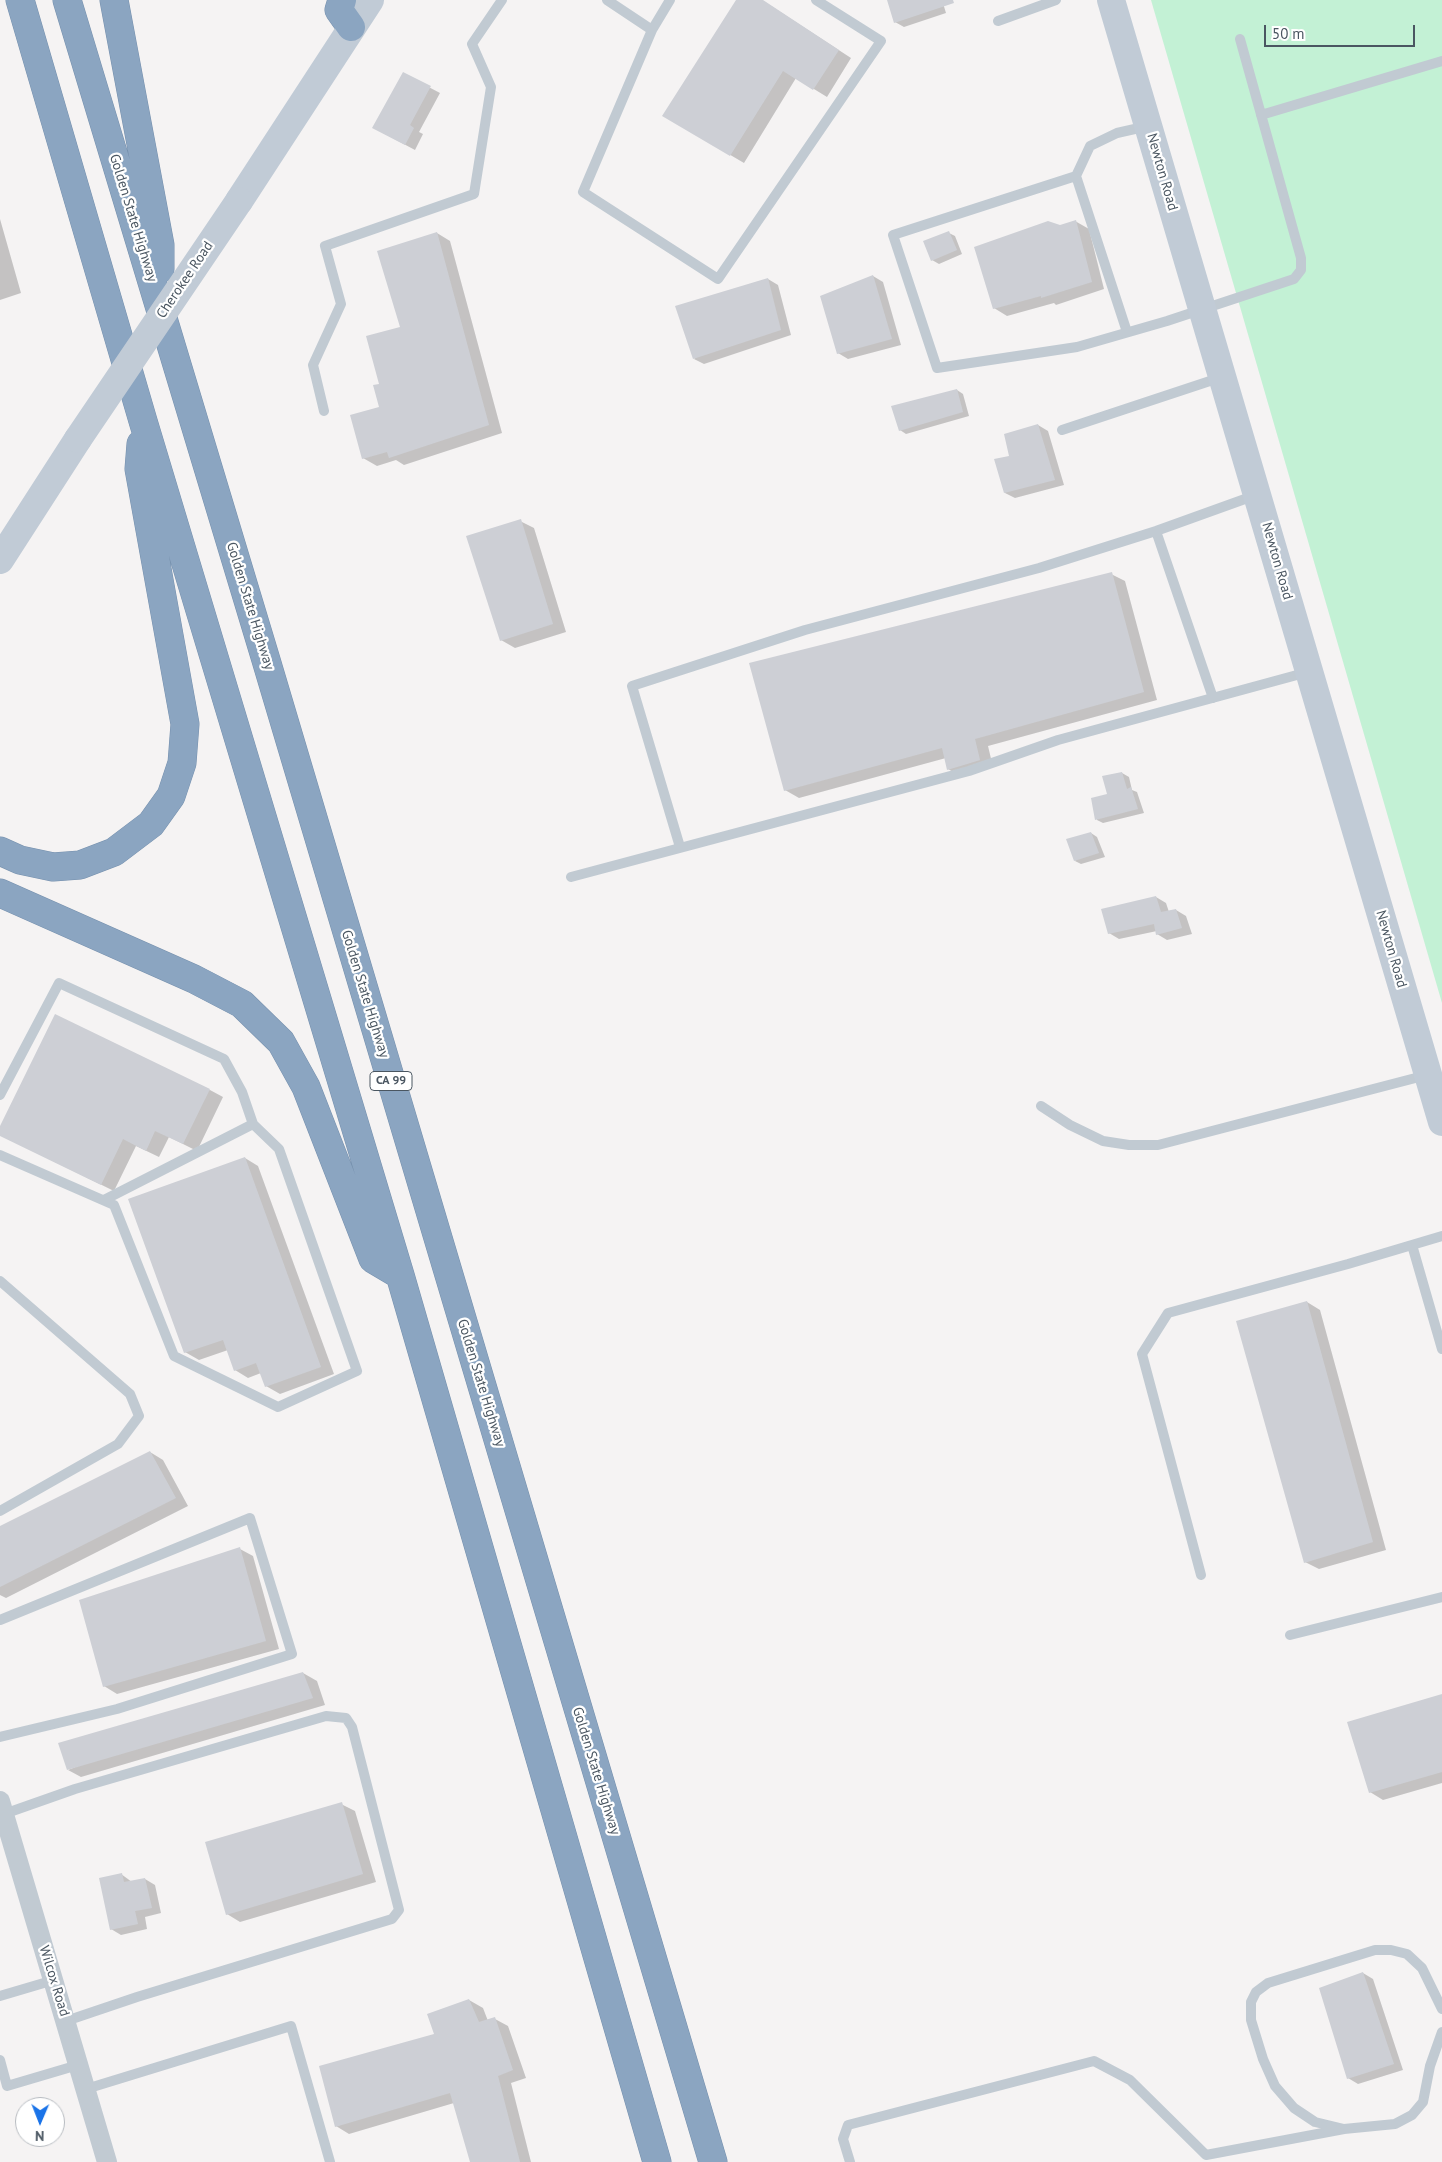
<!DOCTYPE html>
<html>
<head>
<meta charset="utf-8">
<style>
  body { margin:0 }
  #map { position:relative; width:1442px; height:2162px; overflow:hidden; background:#f5f3f3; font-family:"PT Sans",sans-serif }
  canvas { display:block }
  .north { position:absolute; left:15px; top:2097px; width:50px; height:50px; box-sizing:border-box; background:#fff; border:1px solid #b7bbc0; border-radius:50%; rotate:181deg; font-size:14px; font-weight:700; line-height:20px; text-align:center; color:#4a5661 }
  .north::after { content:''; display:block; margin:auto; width:18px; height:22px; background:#1a73e8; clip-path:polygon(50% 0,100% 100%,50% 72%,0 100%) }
  .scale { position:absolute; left:1264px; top:25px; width:151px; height:22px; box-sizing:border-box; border:2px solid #4a5661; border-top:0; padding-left:6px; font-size:15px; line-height:18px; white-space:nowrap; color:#4a5661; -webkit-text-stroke:4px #fff; paint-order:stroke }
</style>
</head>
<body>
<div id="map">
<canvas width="1442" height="2162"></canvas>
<div class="north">N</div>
<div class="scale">50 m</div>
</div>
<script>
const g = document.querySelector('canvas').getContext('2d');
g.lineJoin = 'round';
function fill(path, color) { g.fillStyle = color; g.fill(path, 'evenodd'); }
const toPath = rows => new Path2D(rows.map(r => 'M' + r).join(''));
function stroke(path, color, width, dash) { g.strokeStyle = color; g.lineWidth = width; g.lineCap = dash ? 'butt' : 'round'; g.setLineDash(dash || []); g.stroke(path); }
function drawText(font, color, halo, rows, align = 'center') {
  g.font = font + ' "PT Sans",sans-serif'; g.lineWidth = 4.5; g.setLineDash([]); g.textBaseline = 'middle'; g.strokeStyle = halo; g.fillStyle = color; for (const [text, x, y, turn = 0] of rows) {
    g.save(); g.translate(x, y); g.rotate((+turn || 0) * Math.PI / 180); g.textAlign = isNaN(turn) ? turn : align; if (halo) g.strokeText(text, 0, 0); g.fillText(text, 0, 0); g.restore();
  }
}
const green = toPath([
  [1151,0,1442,0,1442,1003]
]);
const shadow = toPath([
  [738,0,762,0,851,58,827,97,796,78,744,163,664,116],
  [889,0,942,0,946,13,904,27,895,22],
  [404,74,440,93,419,132,423,134,415,150,383,133],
  [0,219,21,293,0,300],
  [1075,221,1089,229,1104,289,1056,305,1054,303,1007,316,994,308,1060,226],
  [437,233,450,241,502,433,404,465,396,460,377,466,363,458,381,408,381,385],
  [949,233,955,236,962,254,939,264,932,260],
  [873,276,883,282,901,345,848,359,838,353],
  [768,279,778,285,791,335,704,364,694,359],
  [957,390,963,394,969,416,906,434,900,430],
  [1038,425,1048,431,1064,485,1015,498,1005,493,1011,457],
  [520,521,534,528,566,632,515,648,501,640],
  [1111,574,1125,581,1157,700,988,746,993,767,962,777,948,769,946,758,799,798,785,790],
  [1122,773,1129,777,1132,790,1137,792,1144,813,1103,823,1097,820,1093,799,1108,795],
  [1091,833,1097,837,1105,857,1081,864,1075,861],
  [1156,897,1166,903,1169,912,1176,910,1186,916,1192,934,1167,940,1157,934,1157,931,1119,939,1109,933],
  [210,1090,223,1097,197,1151,169,1137,159,1157,136,1146,114,1191,0,1135,0,1129],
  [245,1158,258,1166,334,1374,280,1394,266,1386,261,1373,248,1378,235,1370,228,1350,199,1360,185,1352],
  [1307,1302,1320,1310,1386,1550,1319,1569,1305,1562],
  [150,1452,163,1460,188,1506,6,1598,0,1595,0,1527],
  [240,1549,253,1556,279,1649,117,1694,104,1686],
  [303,1673,317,1681,325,1705,81,1777,68,1770],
  [1442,1695,1442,1783,1383,1800,1370,1792],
  [341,1804,355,1811,376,1882,240,1922,227,1914],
  [121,1874,132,1882,145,1879,155,1885,161,1913,145,1917,147,1929,121,1935,111,1929],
  [1363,1973,1373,1979,1403,2070,1358,2084,1348,2078],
  [469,2000,483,2008,488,2021,495,2019,508,2026,526,2078,511,2083,531,2162,471,2162,454,2103,349,2134,336,2126,436,2035]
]);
const building = toPath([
  [736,0,763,0,839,50,813,90,783,71,730,156,662,116],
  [887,0,953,0,954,3,894,23],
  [403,72,431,86,410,125,414,128,405,145,372,128],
  [1076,220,1092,282,1041,298,1041,296,993,309,974,247,1048,221,1060,225],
  [949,231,957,250,931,261,923,241],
  [437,232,489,425,389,458,387,452,362,459,350,415,379,407,373,385,379,384,366,336,400,327,377,251],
  [873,275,892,339,837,354,820,296],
  [768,278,781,330,693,359,675,306],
  [957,389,963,412,899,431,891,406],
  [1038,424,1055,480,1004,493,994,459,1009,456,1004,434],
  [521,519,553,624,500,641,466,536],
  [1112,572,1144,692,975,739,980,760,967,764,947,770,942,748,784,791,749,663],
  [1122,772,1127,789,1131,787,1138,809,1095,820,1091,798,1107,794,1102,776],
  [1091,832,1099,853,1074,861,1066,839],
  [1156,896,1161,912,1176,909,1182,928,1156,935,1154,924,1108,934,1101,909],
  [55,1014,210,1089,183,1144,155,1131,146,1151,123,1139,101,1185,0,1136,0,1126],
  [245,1157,321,1367,265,1387,256,1363,234,1371,223,1340,184,1353,128,1199],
  [1307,1301,1373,1542,1304,1563,1236,1321],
  [150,1451,176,1498,0,1587,0,1526],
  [240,1547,266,1641,103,1687,79,1600],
  [303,1672,313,1698,67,1770,58,1743],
  [1442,1694,1442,1772,1369,1793,1347,1722],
  [342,1802,363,1874,226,1915,205,1842],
  [122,1873,124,1882,145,1878,152,1908,135,1911,138,1924,110,1930,99,1878],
  [1363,1972,1394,2064,1347,2079,1319,1988],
  [469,1999,479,2022,495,2017,513,2070,498,2076,520,2162,470,2162,450,2093,335,2127,319,2066,434,2034,427,2014]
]);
const lane = toPath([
  [607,0,652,30],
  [670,0,652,30,583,192,718,279,881,41,816,0],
  [998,21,1056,0],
  [1261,115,1442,61],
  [1076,176,1090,146,1117,133,1148,126],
  [1127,332,1076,176,893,235,937,368,1077,347,1167,321,1294,279,1301,270,1301,258,1240,39],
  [324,411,313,365,341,304,325,246,474,194,491,87,472,44,502,0],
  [1062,430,1222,377],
  [1156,531,1213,698],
  [680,847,632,686,805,630,1039,568,1156,531,1256,495],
  [571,877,969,771,1058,740,1308,672],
  [0,1095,59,983,224,1059,242,1092,253,1124,279,1149,357,1371,278,1407,174,1356,114,1205,0,1155],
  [1041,1106,1070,1125,1103,1141,1129,1145,1158,1145,1427,1075],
  [104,1200,253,1124],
  [1412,1245,1442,1349],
  [0,1281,130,1394,139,1416,118,1444,0,1511],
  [1201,1575,1142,1354,1168,1313,1348,1264,1442,1236],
  [0,1620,250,1518,292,1654,117,1709,0,1737],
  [1290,1635,1442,1597],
  [4,1814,75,1789,326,1716,346,1718,352,1727,399,1910,392,1919,137,1997,66,2021],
  [0,1996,54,1980],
  [1442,2009,1422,1968,1407,1954,1391,1950,1375,1950,1268,1983,1256,1992,1251,2002,1251,2020,1263,2059,1275,2086,1294,2108,1315,2122,1344,2129,1395,2124,1412,2115,1423,2102,1430,2066,1442,2032],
  [0,2060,7,2086,78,2065],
  [86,2089,291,2026,330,2162],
  [850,2162,843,2139,848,2125,1094,2061,1130,2080,1206,2155,1344,2129]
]);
const street = toPath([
  [0,1801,107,2162]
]);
const secondary = toPath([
  [1111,0,1442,1122],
  [239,201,370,0],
  [0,560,78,439]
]);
const highway = toPath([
  [20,0,143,421,400,1275,657,2162],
  [67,0,266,660,713,2162],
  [114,0,160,245,160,269],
  [342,0,339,10,351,27],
  [0,851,20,860,53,867,80,865,114,852,151,824,171,796,182,763,185,724,139,469,141,444],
  [0,893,194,979,242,1004,281,1042,306,1087,373,1259,400,1275]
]);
const secondaryBridge = toPath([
  [78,439,239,201]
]);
const shields = [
  [391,1081,42]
];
const shieldNames = [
  ["CA 99",391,1081]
];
const streetNames = [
  ["Newton Road",1162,172,74],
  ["Golden State Highway",133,218,73],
  ["Cherokee Road",185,280,-56],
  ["Newton Road",1277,561,74],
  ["Golden State Highway",250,606,73],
  ["Newton Road",1391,949,74],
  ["Golden State Highway",365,994,73],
  ["Golden State Highway",481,1383,73],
  ["Golden State Highway",596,1771,73],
  ["Wilcox Road",54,1981,73]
];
fill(green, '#c3f1d5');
fill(shadow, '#0003');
fill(building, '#cdcfd5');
stroke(highway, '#7690ad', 29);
stroke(lane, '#c1cad2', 10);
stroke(street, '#c1cad2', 20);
stroke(secondary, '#c1cbd6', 28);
stroke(highway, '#8ba5c1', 28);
stroke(secondaryBridge, '#c1cbd6', 28);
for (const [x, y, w] of shields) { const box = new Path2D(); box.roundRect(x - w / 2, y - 9.5, w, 19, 4); g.fillStyle = '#fff'; g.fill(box); stroke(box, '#4a5661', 1); }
drawText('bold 12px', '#4a5661', null, shieldNames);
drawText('14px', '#4a5661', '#fff', streetNames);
</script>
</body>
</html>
